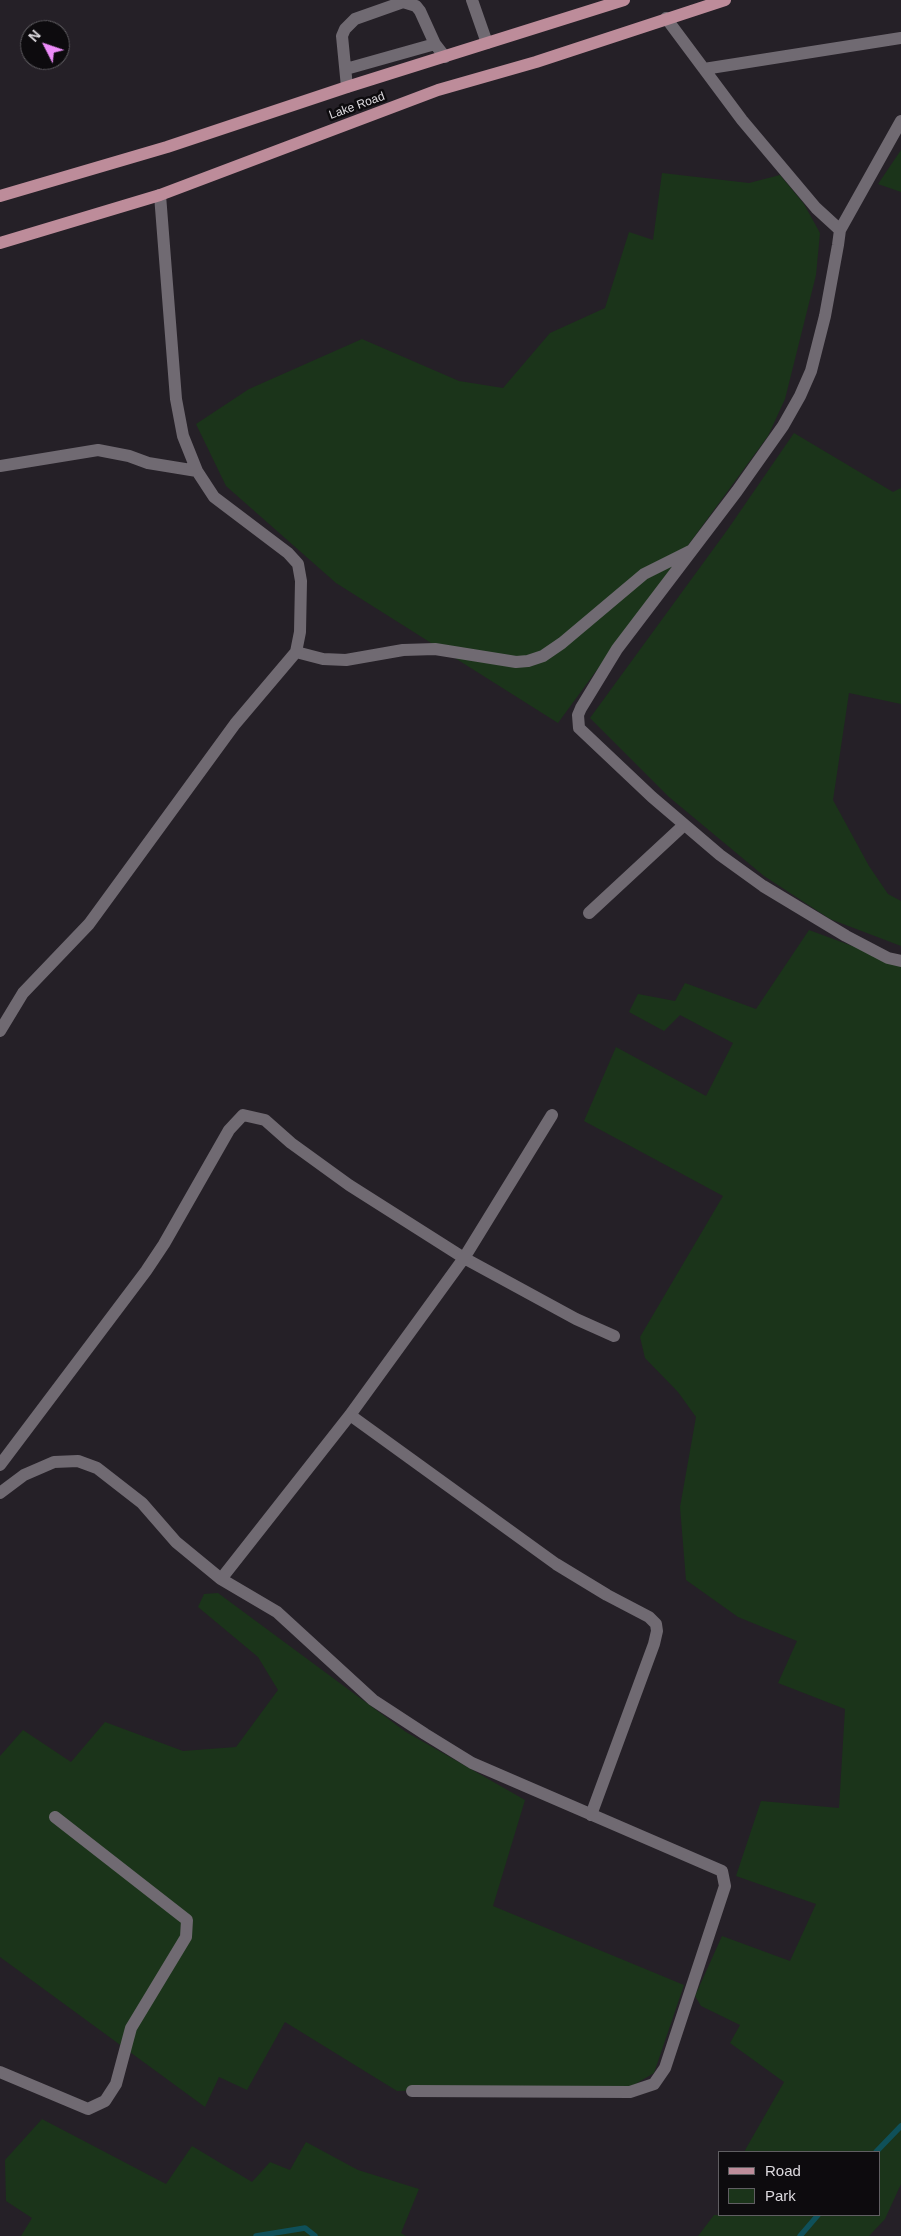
<!DOCTYPE html>
<html>
<head>
<meta charset="utf-8">
<style>
  body { margin:0 }
  #map { position:relative; width:901px; height:2236px; overflow:hidden; background:#252027; font-family:Helvetica,sans-serif }
  canvas { display:block }
  .legend { position:absolute; left:718px; top:2151px; width:162px; height:65px; box-sizing:border-box; background:#0d0b0e; border:1px solid #605e62; margin:0; padding:6px 9px; list-style:none; font-size:15px; color:#dddadf }
  .legend li { display:flex; align-items:center; gap:10px; height:25px }
  .legend b { width:25px; border:1px solid #605e62 }
  .north { position:absolute; left:20px; top:20px; width:50px; height:50px; box-sizing:border-box; background:#0d0b0e; border:1px solid #605e62; border-radius:50%; rotate:311deg; font-size:14px; font-weight:700; line-height:20px; text-align:center; color:#dddadf }
  .north::after { content:''; display:block; margin:auto; width:18px; height:22px; background:#ed8cf9; clip-path:polygon(50% 0,100% 100%,50% 72%,0 100%) }
</style>
</head>
<body>
<div id="map">
<canvas width="901" height="2236"></canvas>
<ul class="legend">
<li><b style="height:6px;background:#bd8c9a"></b>Road</li>
<li><b style="height:14px;background:#1b341a"></b>Park</li>
</ul>
<div class="north">N</div>
</div>
<script>
const g = document.querySelector('canvas').getContext('2d');
g.lineJoin = 'round';
function fill(path, color) { g.fillStyle = color; g.fill(path, 'evenodd'); }
const toPath = rows => new Path2D(rows.map(r => 'M' + r).join(''));
function stroke(path, color, width, dash) { g.strokeStyle = color; g.lineWidth = width; g.lineCap = dash ? 'butt' : 'round'; g.setLineDash(dash || []); g.stroke(path); }
function drawText(font, color, halo, rows, align = 'center') {
  g.font = font + ' Helvetica,sans-serif'; g.lineWidth = 5; g.setLineDash([]); g.textBaseline = 'middle'; g.strokeStyle = halo; g.fillStyle = color; for (const [text, x, y, turn = 0] of rows) {
    g.save(); g.translate(x, y); g.rotate((+turn || 0) * Math.PI / 180); g.textAlign = isNaN(turn) ? turn : align; if (halo) g.strokeText(text, 0, 0); g.fillText(text, 0, 0); g.restore();
  }
}
const green = toPath([
  [901,150,901,192,878,184],
  [662,173,749,183,780,175,804,204,820,233,816,275,785,399,768,436,558,723,336,583,226,486,196,424,249,389,362,339,459,381,503,388,550,333,605,308,629,232,653,240],
  [794,433,893,492,901,488,901,704,849,693,833,800,869,866,888,894,901,901,901,946,830,919,764,876,669,797,590,718,728,529],
  [809,930,901,964,901,2184,885,2219,869,2236,698,2236,714,2215,880,2215,880,2152,744,2152,784,2082,730,2043,740,2025,701,2006,695,1996,722,1936,790,1961,816,1904,736,1876,761,1801,839,1808,845,1709,778,1683,797,1641,738,1617,686,1580,680,1507,696,1417,678,1392,645,1358,640,1337,723,1196,584,1121,616,1047,706,1096,733,1043,680,1015,664,1031,629,1012,638,994,675,1001,685,983,756,1009],
  [218,1593,406,1732,525,1800,493,1906,684,1985,654,2073,632,2086,397,2091,285,2022,247,2090,219,2077,205,2107,0,1957,0,1756,23,1730,71,1762,105,1722,183,1751,236,1747,278,1690,258,1657,198,1607,204,1594],
  [42,2119,166,2184,192,2146,252,2182,270,2162,290,2170,306,2142,358,2170,419,2189,401,2233,406,2236,21,2236,32,2218,6,2201,5,2160]
]);
const stream = toPath([
  [876,2152,901,2126],
  [256,2236,305,2228,315,2236],
  [800,2236,818,2215]
]);
const minor = toPath([
  [472,0,487,43],
  [666,18,742,120,816,208,840,230,838,245,825,316,811,371,800,396,783,426,737,491,617,649,581,708,578,715,579,728,652,797,720,855,763,886,846,936,888,958,901,961],
  [346,69,435,44],
  [704,69,901,38],
  [347,87,342,36,345,29,355,19,403,2,416,6,420,11,435,44,445,57],
  [160,195,176,399,183,436,197,471],
  [840,230,901,121],
  [0,466,98,450,129,456,148,463,197,471,214,497,288,553,298,564,301,581,300,632,296,652,235,724,89,924,23,993,0,1031],
  [296,652,323,659,346,660,403,650,435,649,516,662,528,661,543,656,562,643,644,574,690,551],
  [589,913,684,825],
  [350,1415,556,1564,607,1595,649,1617,656,1624,657,1631,654,1644,591,1815],
  [0,1465,146,1271,164,1244,229,1130,243,1115,265,1120,291,1143,349,1185,464,1258,576,1319,614,1336],
  [0,1493,24,1475,54,1462,78,1461,97,1468,142,1503,176,1542,221,1579,277,1612,373,1700,425,1734,472,1763,722,1871,725,1886,665,2068,654,2084,630,2092,412,2091],
  [221,1579,350,1415,464,1258,552,1115],
  [0,2072,88,2109,105,2101,116,2084,131,2028,186,1937,187,1920,55,1817]
]);
const major = toPath([
  [0,196,167,147,347,87,624,0],
  [0,243,160,195,438,90,536,62,725,0]
]);
const streetNames = [
  ["Lake Road",357,106,-20]
];
fill(green, '#1b341a');
stroke(stream, '#0f5059', 5.5);
stroke(minor, '#706a72', 12);
stroke(major, '#bd8c9a', 12);
drawText('12px', '#dddadf', '#0d0b0e', streetNames);
</script>
</body>
</html>
